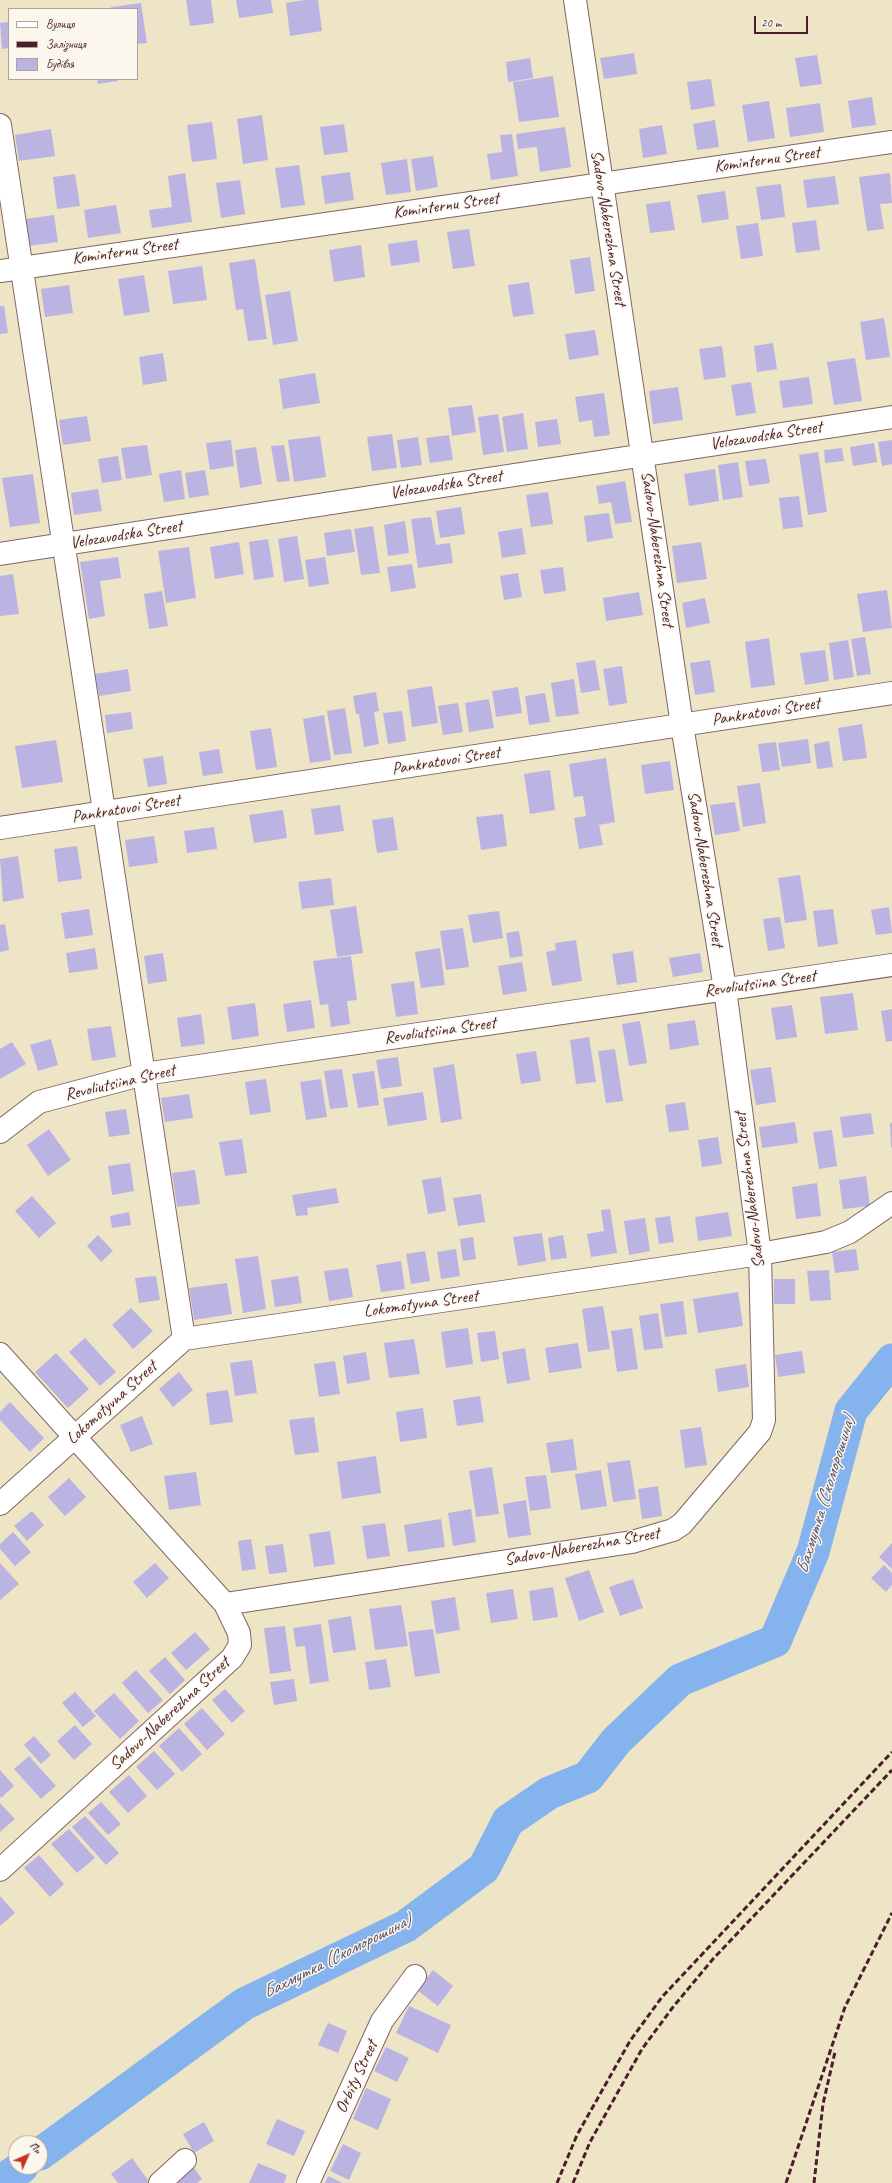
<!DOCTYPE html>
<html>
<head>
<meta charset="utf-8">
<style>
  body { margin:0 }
  #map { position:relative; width:892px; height:2183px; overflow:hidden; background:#eee4c6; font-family:Caveat,sans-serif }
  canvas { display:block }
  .legend { position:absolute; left:8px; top:8px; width:130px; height:72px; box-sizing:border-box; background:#fbf7ec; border:1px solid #b4a19f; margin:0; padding:5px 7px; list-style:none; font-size:12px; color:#4a1f2b }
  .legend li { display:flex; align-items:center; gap:8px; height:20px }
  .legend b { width:20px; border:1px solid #b4a19f }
  .north { position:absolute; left:8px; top:2135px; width:40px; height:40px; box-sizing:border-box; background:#fbf7ec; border:1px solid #b4a19f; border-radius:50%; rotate:45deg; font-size:11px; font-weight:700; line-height:16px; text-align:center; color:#4a1f2b }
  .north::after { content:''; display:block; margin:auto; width:14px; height:18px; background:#c8321e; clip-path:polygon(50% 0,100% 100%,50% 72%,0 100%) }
  .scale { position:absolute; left:754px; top:16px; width:54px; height:18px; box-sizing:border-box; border:2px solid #4a1f2b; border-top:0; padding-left:5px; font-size:12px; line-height:14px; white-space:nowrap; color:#4a1f2b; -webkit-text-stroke:3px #fbf7ec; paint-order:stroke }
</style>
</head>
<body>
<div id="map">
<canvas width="892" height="2183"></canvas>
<ul class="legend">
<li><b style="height:5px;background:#fff"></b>Вулиця</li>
<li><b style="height:5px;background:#4a1f2b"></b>Залізниця</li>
<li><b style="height:11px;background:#bbb4e2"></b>Будівля</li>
</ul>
<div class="north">Пн</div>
<div class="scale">20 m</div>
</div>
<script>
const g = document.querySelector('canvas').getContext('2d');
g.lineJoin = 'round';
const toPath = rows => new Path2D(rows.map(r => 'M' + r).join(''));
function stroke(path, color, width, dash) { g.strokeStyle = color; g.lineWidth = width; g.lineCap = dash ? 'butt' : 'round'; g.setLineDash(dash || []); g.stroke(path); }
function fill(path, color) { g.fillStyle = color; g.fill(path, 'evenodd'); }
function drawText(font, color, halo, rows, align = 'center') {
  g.font = font + ' Caveat,sans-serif'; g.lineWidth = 3; g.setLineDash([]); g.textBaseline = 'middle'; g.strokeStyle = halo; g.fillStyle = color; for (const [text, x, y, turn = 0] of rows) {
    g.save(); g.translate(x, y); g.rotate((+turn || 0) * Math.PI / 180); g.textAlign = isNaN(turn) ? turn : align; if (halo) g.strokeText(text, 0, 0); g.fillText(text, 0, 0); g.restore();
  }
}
const river = toPath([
  [40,2154,244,2004,406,1926,484,1868,508,1821,549,1793,588,1777,616,1741,680,1680,775,1641,813,1552,851,1411,892,1360],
  [0,2182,22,2167]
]);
const building = toPath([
  [186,0,211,0,214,23,190,26],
  [236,0,271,0,273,13,239,18],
  [305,0,318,0,322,31,290,36,286,3],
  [141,3,147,43,137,44,137,9,111,9,111,7],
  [9,22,9,48,2,49,0,23],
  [634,53,637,74,604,79,600,58],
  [817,55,822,84,800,87,795,58],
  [530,58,533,78,508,82,506,62],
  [553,76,559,117,519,122,513,82],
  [97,79,117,79,118,81,98,84],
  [711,79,715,106,691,110,687,82],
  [872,97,876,125,852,128,848,101],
  [769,101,775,138,748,142,742,105],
  [820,103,824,132,790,137,786,108],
  [262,115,268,160,243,164,237,119],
  [715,120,719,147,697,150,693,124],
  [212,122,217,159,192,162,187,125],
  [344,124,348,152,324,155,320,127],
  [662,125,667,154,643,158,639,129],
  [565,127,571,167,540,172,537,147,518,149,516,134],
  [51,129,55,156,19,161,15,135],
  [512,134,518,176,491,180,487,154,502,152,500,135],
  [433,156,438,187,416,191,411,159],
  [407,159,411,192,386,195,381,163],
  [299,165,305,205,281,208,275,168],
  [350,172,354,200,325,204,321,176],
  [185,173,192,222,152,228,149,210,172,207,168,176],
  [890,173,892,203,880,204,884,229,867,231,859,177],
  [75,174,80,206,57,209,53,177],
  [835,176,839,204,807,208,803,180],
  [240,180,245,214,221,218,216,183],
  [781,184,785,217,761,220,756,187],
  [725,191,729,219,702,223,697,195],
  [670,201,675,230,650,233,646,204],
  [116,205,121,233,88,238,84,210],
  [54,215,58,242,28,246,25,219],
  [816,220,820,250,796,253,792,223],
  [758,223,763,256,741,259,736,226],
  [469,229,475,266,453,269,447,232],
  [417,240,420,262,391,266,388,244],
  [361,245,365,277,334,282,329,250],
  [590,257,595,291,575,294,570,260],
  [255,259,267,339,248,341,243,309,236,310,229,263],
  [202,266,207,300,173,304,168,271],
  [144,275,150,312,124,316,118,279],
  [529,282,534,314,513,317,508,285],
  [69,285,73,313,45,317,41,289],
  [290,291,298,341,273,345,265,295],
  [0,306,4,306,8,333,0,334],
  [884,318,890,357,866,360,860,322],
  [595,330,599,355,569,360,565,334],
  [773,343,777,369,757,372,754,346],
  [722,346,726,377,704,380,699,349],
  [163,353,167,381,143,385,139,357],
  [855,358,862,401,834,405,827,362],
  [315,373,320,403,283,409,279,379],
  [809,377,813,404,783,408,779,381],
  [751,382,756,413,736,416,731,385],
  [678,387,683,420,653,424,649,391],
  [604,393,610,435,594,437,592,420,579,422,575,397],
  [472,405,476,432,452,436,448,408],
  [523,413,528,449,507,452,502,417],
  [498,414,504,452,483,455,478,417],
  [87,416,91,441,63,445,59,420],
  [557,419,561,444,538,447,535,422],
  [392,434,397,468,372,471,367,437],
  [449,435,453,460,430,463,426,438],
  [320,436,326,477,294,482,288,440],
  [418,437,422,465,401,468,397,440],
  [231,440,234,466,210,470,206,443],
  [892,440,892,464,882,466,878,442],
  [874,443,877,462,853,466,850,447],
  [147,445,152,475,126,479,121,448],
  [284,445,290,481,277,482,271,446],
  [256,447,262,484,240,488,235,450],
  [842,448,844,461,825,463,824,450],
  [818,452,827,512,808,515,799,455],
  [118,456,122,480,102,483,98,459],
  [766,459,770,483,749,486,745,461],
  [738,462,743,497,723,500,718,465],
  [715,469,719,501,689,506,684,474],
  [181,470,185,499,164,502,159,474],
  [205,470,209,495,189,498,185,473],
  [33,474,40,523,10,527,2,478],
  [625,481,632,522,615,524,611,502,599,504,596,486],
  [98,489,102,511,74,515,71,493],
  [548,492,553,524,531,527,526,495],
  [799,496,803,527,783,529,779,498],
  [461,507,465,534,440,538,436,511],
  [609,513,613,538,587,542,584,516],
  [431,517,436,545,450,543,453,563,418,568,411,519],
  [405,521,409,553,388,556,384,525],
  [373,526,380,573,361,575,354,529],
  [522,528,526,554,502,558,498,532],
  [351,529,355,552,327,556,324,533],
  [297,536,304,579,284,582,278,539],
  [268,539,274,577,254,580,249,542],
  [239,542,244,574,215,579,210,547],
  [701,542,707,579,677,583,672,546],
  [189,547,196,598,166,603,158,551],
  [118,557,121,578,100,581,105,616,89,619,80,562],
  [325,557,329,584,309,587,305,560],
  [412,564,416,588,391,592,387,567],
  [563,567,566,591,544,594,540,570],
  [518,573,522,597,504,600,500,576],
  [13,574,19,614,0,616,0,576],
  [887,590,892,628,863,632,857,594],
  [162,591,168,626,149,629,144,594],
  [639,592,643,615,606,621,603,598],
  [705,598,710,623,686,628,682,603],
  [865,637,871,674,857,676,851,639],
  [769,638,775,685,751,688,745,642],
  [848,640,854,677,834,680,829,643],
  [825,650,829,681,805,685,800,653],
  [595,660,600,690,581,693,576,663],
  [710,660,715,692,695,695,690,663],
  [622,666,627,703,609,706,603,669],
  [128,669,131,691,99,696,95,674],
  [574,679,579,714,556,717,551,683],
  [432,686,438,723,412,727,407,690],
  [518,687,522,713,496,717,492,691],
  [376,692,379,711,374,712,379,744,364,747,359,714,356,714,353,696],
  [545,693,550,722,529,725,525,696],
  [489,699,494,728,469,732,465,703],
  [458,703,463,732,443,735,438,706],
  [345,708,352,753,334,755,327,711],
  [402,711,406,741,388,744,383,713],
  [131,712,133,729,107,733,105,715],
  [324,715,331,760,310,763,303,719],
  [862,724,867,758,843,761,838,728],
  [271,728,277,767,256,770,250,731],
  [808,739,811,763,782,767,778,743],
  [56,740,63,782,22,788,15,746],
  [829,741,833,767,817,769,814,744],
  [776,742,780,770,762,772,758,744],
  [219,749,223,773,203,776,199,752],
  [163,756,167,784,148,787,143,759],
  [606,758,615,822,599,825,603,845,579,849,574,818,586,816,583,796,574,797,569,764],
  [670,761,674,790,645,794,641,765],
  [550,770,555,810,530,814,524,774],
  [760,783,766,823,743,827,737,786],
  [735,802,740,831,715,835,710,805],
  [340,805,344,831,315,835,311,809],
  [283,810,287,838,254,843,249,815],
  [503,814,507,846,481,850,476,817],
  [393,817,398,850,377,853,372,820],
  [214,827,217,849,187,853,184,831],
  [154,836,158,863,129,867,125,840],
  [77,846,82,879,58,882,54,849],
  [18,856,24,898,3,902,0,859],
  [800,875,807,920,785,923,778,878],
  [331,878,334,905,302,909,298,882],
  [356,906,363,953,337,957,330,910],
  [889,907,892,933,876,935,871,910],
  [89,909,93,935,65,939,61,913],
  [833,909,838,944,818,947,813,911],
  [499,911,503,938,473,943,468,915],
  [780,917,785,948,768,951,763,919],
  [5,924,9,950,0,952,0,925],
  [463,928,469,967,446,970,440,931],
  [519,931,523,956,510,958,506,933],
  [576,940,582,981,552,986,546,952,556,950,555,943],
  [95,948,98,969,69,973,66,953],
  [440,948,445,985,421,988,415,952],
  [633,951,637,982,617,985,612,954],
  [163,953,167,981,148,984,144,956],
  [700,953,703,972,673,977,669,958],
  [351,956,357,1000,347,1001,350,1024,331,1027,328,1004,320,1005,313,961],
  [522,962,527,991,503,995,498,966],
  [414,981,418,1014,396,1017,391,984],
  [853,993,858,1030,825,1034,820,997],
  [311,1000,315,1028,287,1032,283,1004],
  [255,1003,259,1036,232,1040,227,1007],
  [792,1005,797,1037,776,1040,771,1008],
  [892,1009,892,1041,886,1042,881,1011],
  [201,1014,205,1044,181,1047,177,1018],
  [695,1020,699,1045,670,1050,667,1024],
  [640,1021,647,1063,629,1066,622,1024],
  [111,1026,116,1057,92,1061,87,1029],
  [589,1037,596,1082,576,1084,570,1040],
  [51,1039,58,1065,38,1071,30,1045],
  [12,1042,26,1064,0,1079,0,1049],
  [615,1049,623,1101,606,1103,598,1051],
  [536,1051,541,1081,521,1084,516,1054],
  [398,1057,402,1086,381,1089,376,1060],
  [454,1064,462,1119,441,1123,433,1068],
  [771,1067,776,1102,756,1105,750,1070],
  [342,1069,348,1107,330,1109,324,1071],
  [374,1071,379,1105,358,1108,352,1074],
  [266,1079,271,1112,250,1115,245,1082],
  [321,1079,327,1117,306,1120,300,1082],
  [423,1092,427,1120,388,1126,383,1098],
  [189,1094,193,1118,165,1122,161,1098],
  [685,1102,689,1130,669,1132,665,1105],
  [126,1109,130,1134,109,1137,105,1112],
  [871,1113,874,1134,843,1138,840,1117],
  [795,1122,798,1143,762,1148,759,1127],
  [890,1123,892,1123,892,1147,891,1147],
  [49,1129,71,1160,48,1176,27,1145],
  [832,1130,837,1166,819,1169,813,1132],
  [718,1137,722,1164,702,1167,698,1140],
  [242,1139,247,1173,225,1176,219,1142],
  [130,1163,134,1191,112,1195,108,1166],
  [195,1170,200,1204,177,1207,172,1173],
  [866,1176,870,1206,843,1209,839,1180],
  [441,1177,446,1211,428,1214,422,1180],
  [817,1183,821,1216,796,1219,792,1187],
  [336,1188,339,1203,307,1208,308,1215,296,1216,292,1195],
  [481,1194,485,1222,458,1226,453,1198],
  [32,1196,56,1223,39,1238,15,1211],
  [610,1209,617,1253,591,1257,587,1234,604,1231,601,1210],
  [129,1212,131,1225,112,1228,110,1216],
  [728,1212,732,1236,698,1241,695,1217],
  [670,1216,674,1242,659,1244,655,1218],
  [645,1218,650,1251,629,1255,624,1221],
  [542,1233,546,1261,518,1266,513,1237],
  [98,1235,113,1251,101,1262,87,1246],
  [563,1235,567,1258,551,1260,548,1238],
  [473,1237,476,1259,463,1261,460,1239],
  [456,1249,460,1276,441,1279,437,1252],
  [856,1249,859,1270,835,1273,832,1252],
  [425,1251,430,1281,411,1284,406,1254],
  [258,1256,266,1309,243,1313,235,1259],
  [401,1261,405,1289,381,1292,376,1265],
  [348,1268,353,1297,329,1301,324,1271],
  [829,1270,831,1300,810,1301,807,1271],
  [156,1276,160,1300,139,1303,135,1278],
  [298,1276,302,1303,275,1307,271,1280],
  [774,1279,795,1279,795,1304,774,1304],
  [227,1283,232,1314,194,1320,189,1288],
  [738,1292,743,1326,698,1333,693,1299],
  [683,1301,687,1334,665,1337,660,1304],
  [603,1306,610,1349,588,1352,582,1309],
  [131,1308,153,1331,133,1349,112,1325],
  [658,1313,663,1348,644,1350,639,1316],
  [468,1328,473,1364,446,1368,441,1332],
  [632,1328,638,1369,617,1372,611,1331],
  [495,1331,499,1359,481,1362,477,1333],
  [85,1338,116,1372,100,1386,69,1352],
  [414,1339,420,1374,389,1378,384,1343],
  [578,1343,582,1368,549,1373,545,1348],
  [525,1348,530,1380,507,1384,502,1352],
  [802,1351,805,1373,778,1377,775,1355],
  [366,1352,370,1380,347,1384,343,1356],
  [56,1353,89,1389,68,1408,35,1372],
  [252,1360,257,1393,235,1396,230,1363],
  [335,1361,340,1394,319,1397,314,1364],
  [746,1364,749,1387,718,1392,715,1369],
  [179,1372,193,1390,173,1407,159,1389],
  [228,1390,233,1422,210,1425,206,1393],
  [480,1396,484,1422,457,1426,453,1400],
  [10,1402,44,1438,30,1452,0,1420,0,1412],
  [423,1408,427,1438,400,1442,396,1412],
  [142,1416,153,1444,131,1452,120,1425],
  [314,1417,319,1452,295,1455,289,1420],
  [701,1427,707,1465,685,1468,680,1430],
  [573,1439,577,1470,551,1473,546,1443],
  [376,1456,381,1493,342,1499,337,1462],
  [630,1460,636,1499,613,1502,607,1463],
  [492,1467,499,1514,476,1517,469,1471],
  [601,1470,607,1506,581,1510,575,1474],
  [196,1472,201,1505,169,1510,164,1476],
  [546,1475,551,1508,530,1511,525,1477],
  [69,1478,86,1497,65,1516,48,1497],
  [658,1486,662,1516,642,1519,638,1489],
  [526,1500,531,1535,508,1538,503,1504],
  [471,1509,476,1542,453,1546,448,1513],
  [32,1511,44,1525,27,1541,14,1526],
  [441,1519,445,1547,408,1552,404,1525],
  [385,1523,390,1556,367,1559,362,1526],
  [330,1531,335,1564,314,1567,309,1534],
  [13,1532,31,1552,15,1566,0,1549,0,1544],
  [251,1539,256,1569,242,1571,238,1541],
  [892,1543,892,1569,879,1557],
  [283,1544,287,1572,269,1574,265,1546],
  [0,1563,19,1584,0,1600],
  [155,1563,169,1578,147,1598,133,1582],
  [884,1565,892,1573,892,1585,886,1592,871,1578],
  [589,1570,604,1612,579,1621,565,1578],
  [633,1579,643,1608,620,1616,609,1587],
  [553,1587,558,1617,533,1621,529,1591],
  [513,1589,518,1619,491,1623,486,1593],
  [455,1597,460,1630,436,1634,431,1601],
  [401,1605,408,1646,375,1650,369,1609],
  [351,1616,356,1650,333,1653,328,1620],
  [321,1624,329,1681,310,1684,305,1646,296,1647,293,1628],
  [285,1626,291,1671,270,1674,264,1628],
  [433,1629,440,1673,415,1677,408,1632],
  [195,1632,210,1649,186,1670,171,1653],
  [165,1657,185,1680,170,1694,149,1671],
  [386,1659,391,1687,369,1690,365,1662],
  [136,1670,163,1700,148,1713,122,1683],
  [294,1679,297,1701,274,1705,270,1682],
  [225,1689,245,1711,232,1723,212,1700],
  [75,1692,96,1716,83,1727,62,1703],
  [114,1693,139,1721,120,1739,94,1711],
  [202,1708,225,1734,207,1750,184,1724],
  [75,1725,92,1744,74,1760,57,1741],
  [179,1728,202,1754,182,1772,159,1746],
  [34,1736,51,1755,41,1764,24,1745],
  [154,1751,175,1774,157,1790,136,1767],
  [29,1756,56,1786,41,1799,14,1769],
  [0,1770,14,1786,1,1798,0,1796],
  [129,1775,147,1796,128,1813,109,1792],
  [101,1802,121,1824,108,1835,88,1813],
  [0,1803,15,1819,0,1832],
  [85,1816,119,1853,106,1865,72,1827],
  [69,1829,95,1858,77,1873,51,1844],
  [39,1855,64,1884,50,1897,24,1868],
  [0,1896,15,1913,0,1926],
  [433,1970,453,1986,438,2006,417,1990],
  [409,2006,451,2025,438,2053,396,2033],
  [328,2023,347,2031,338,2053,318,2045],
  [386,2047,409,2058,397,2082,374,2071],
  [366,2088,391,2099,378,2130,353,2119],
  [277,2119,305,2131,294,2156,266,2144],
  [204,2122,214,2141,194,2153,183,2134],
  [343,2144,361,2153,349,2180,330,2171],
  [132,2158,150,2183,118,2183,111,2174],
  [190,2162,202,2179,197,2183,176,2183],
  [258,2163,287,2175,284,2183,249,2183],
  [328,2176,343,2183,325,2183]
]);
const minor = toPath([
  [0,125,184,1339],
  [0,271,892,142],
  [0,554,892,417],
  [0,828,892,693],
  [0,1132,39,1102,144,1074,892,965],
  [0,1354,225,1604],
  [0,1504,184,1339,760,1254,826,1242,850,1232,892,1203],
  [0,1870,232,1658,240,1645,239,1633,225,1604,632,1542,673,1530,682,1524,760,1432,764,1420,760,1254,725,989,682,725,575,0],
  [160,2183,185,2160],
  [308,2183,382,2021,415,1976]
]);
const rail = toPath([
  [557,2183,577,2135,630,2041,662,1997,892,1752],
  [573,2183,590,2142,642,2049,673,2007,713,1959,892,1770],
  [786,2183,845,2007,892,1913],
  [814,2183,823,2104,835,2052]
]);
const streetNames = [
  ["Kominternu Street",767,160,-8],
  ["Kominternu Street",446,206,-8],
  ["Sadovo-Naberezhna Street",608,228,81],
  ["Kominternu Street",125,252,-8],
  ["Velozavodska Street",766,436,-9],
  ["Velozavodska Street",446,485,-9],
  ["Velozavodska Street",126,535,-9],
  ["Sadovo-Naberezhna Street",657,549,82],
  ["Pankratovoi Street",766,712,-9],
  ["Pankratovoi Street",446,761,-9],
  ["Pankratovoi Street",126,809,-9],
  ["Sadovo-Naberezhna Street",705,869,81],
  ["Revoliutsiina Street",760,984,-8],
  ["Revoliutsiina Street",440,1031,-8],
  ["Revoliutsiina Street",120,1083,-13],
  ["Sadovo-Naberezhna Street",750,1190,-97],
  ["Lokomotyvna Street",421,1304,-8],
  ["Lokomotyvna Street",112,1403,-42],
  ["Sadovo-Naberezhna Street",582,1547,-10],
  ["Sadovo-Naberezhna Street",170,1714,-43],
  ["Orbity Street",357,2077,-65]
];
const waterNames = [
  ["Бахмутка (Скоморошина)",826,1495,-73],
  ["Бахмутка (Скоморошина)",337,1957,-27]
];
stroke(river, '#84b3ee', 33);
fill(building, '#bbb4e2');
stroke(minor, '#836461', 24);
stroke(minor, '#fff', 22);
stroke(rail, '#4a1f2b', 3, [6, 3]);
drawText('17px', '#4a1f2b', '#fbf7ec', streetNames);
drawText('italic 18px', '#5e536f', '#fbf7ec', waterNames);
</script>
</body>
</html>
